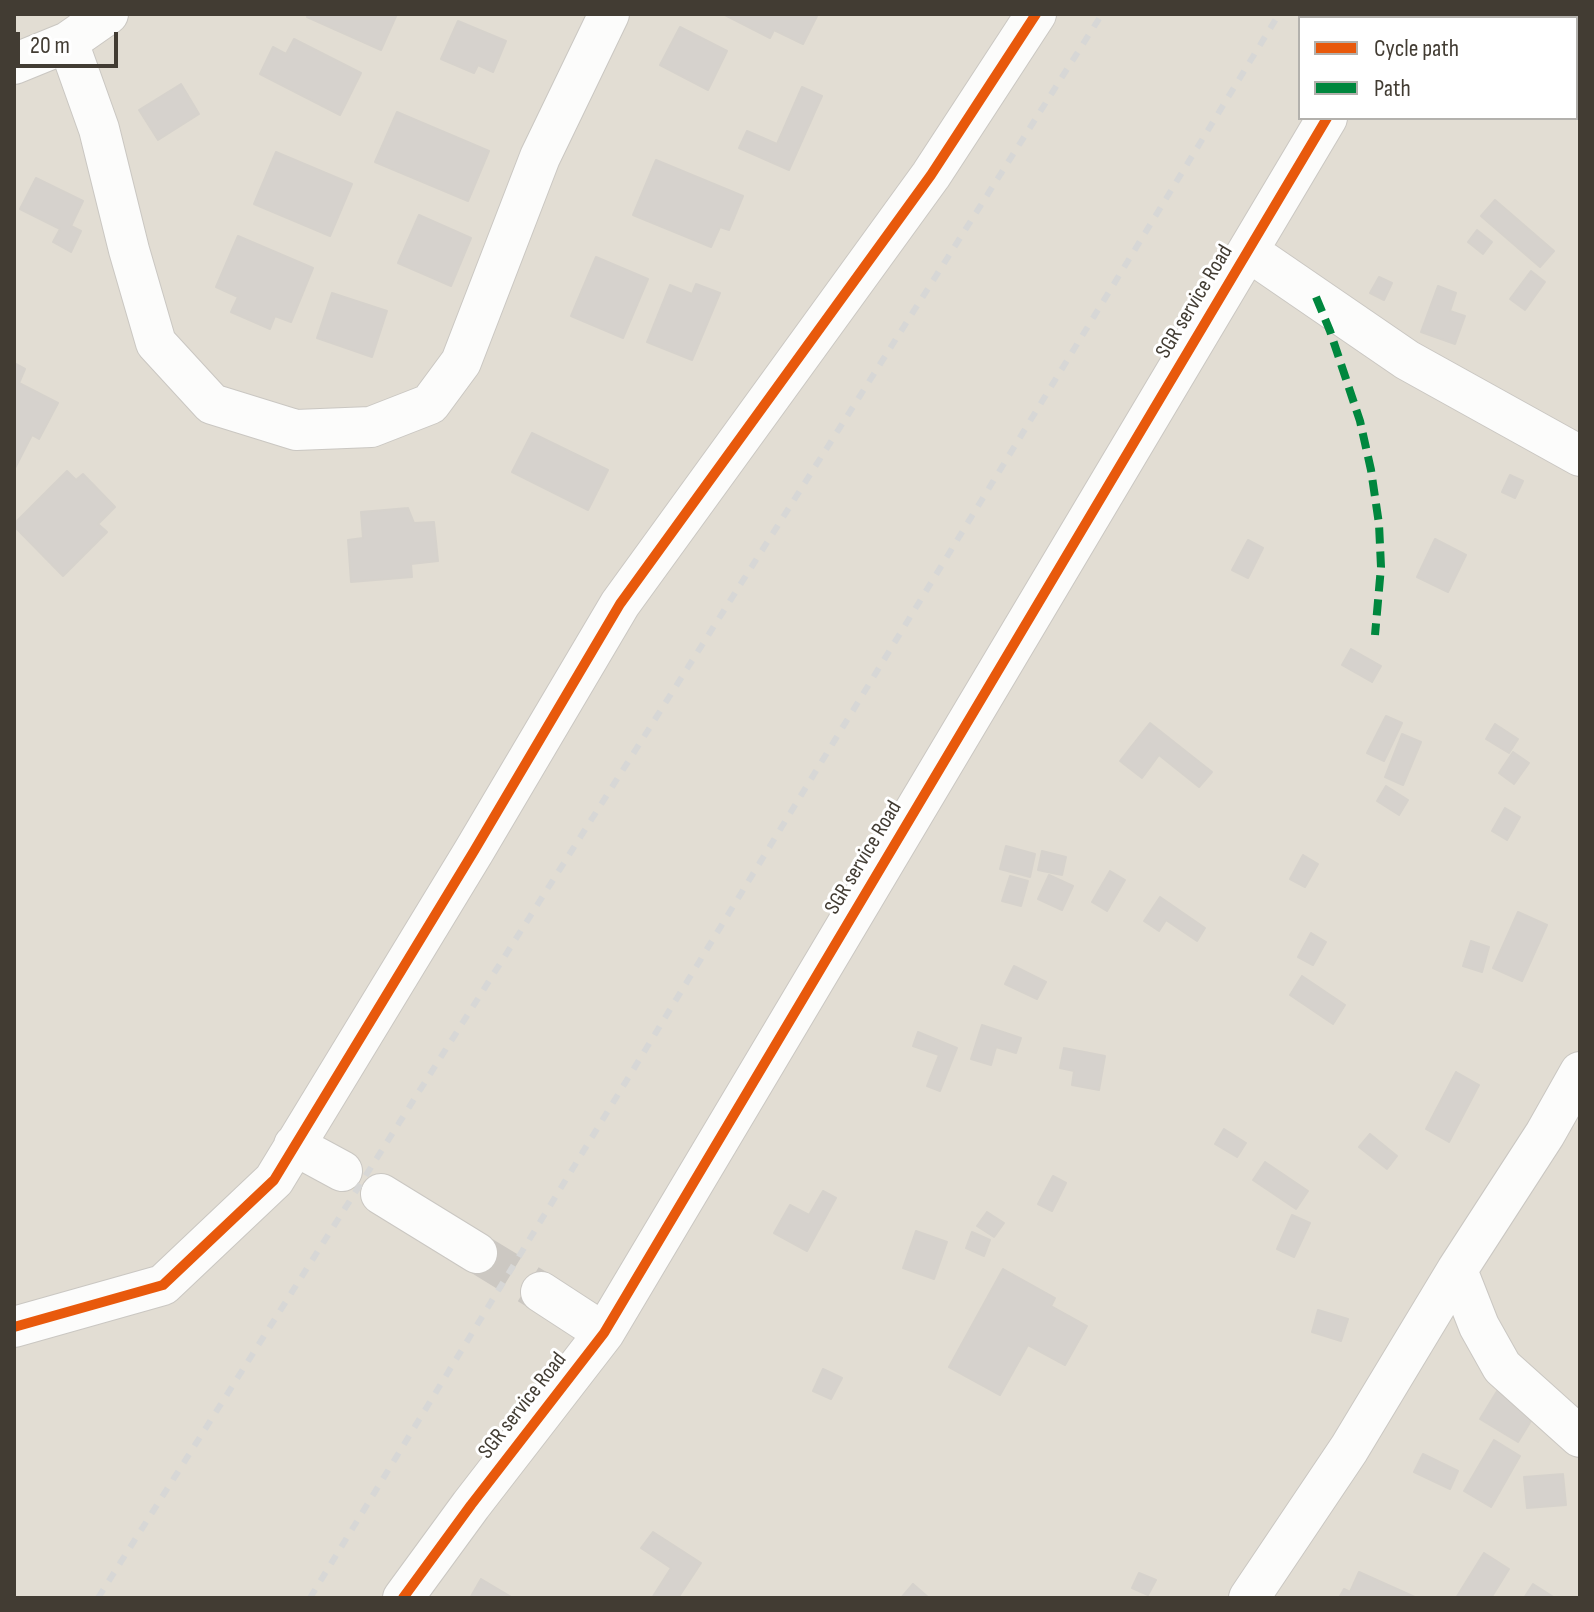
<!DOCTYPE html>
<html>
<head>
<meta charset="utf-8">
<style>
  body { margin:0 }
  #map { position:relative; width:1594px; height:1612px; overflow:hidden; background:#eeebe6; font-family:"Sofia Sans Condensed",sans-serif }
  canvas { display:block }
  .frame { position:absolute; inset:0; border:16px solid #423c33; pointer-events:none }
  .legend { position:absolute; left:1298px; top:16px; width:280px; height:104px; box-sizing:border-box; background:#fff; border:2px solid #b3b1ad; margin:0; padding:10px 14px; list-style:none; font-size:24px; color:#423c33 }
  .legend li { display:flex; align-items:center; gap:16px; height:40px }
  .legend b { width:40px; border:2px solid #b3b1ad }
  .scale { position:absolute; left:16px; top:32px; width:102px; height:36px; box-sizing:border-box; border:4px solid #423c33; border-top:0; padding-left:10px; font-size:24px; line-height:28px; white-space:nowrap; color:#423c33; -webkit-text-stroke:6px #fff; paint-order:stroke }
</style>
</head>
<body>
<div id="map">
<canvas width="1594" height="1612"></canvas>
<div class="frame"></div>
<ul class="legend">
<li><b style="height:10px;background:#e8590c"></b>Cycle path</li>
<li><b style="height:10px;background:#00873e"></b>Path</li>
</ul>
<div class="scale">20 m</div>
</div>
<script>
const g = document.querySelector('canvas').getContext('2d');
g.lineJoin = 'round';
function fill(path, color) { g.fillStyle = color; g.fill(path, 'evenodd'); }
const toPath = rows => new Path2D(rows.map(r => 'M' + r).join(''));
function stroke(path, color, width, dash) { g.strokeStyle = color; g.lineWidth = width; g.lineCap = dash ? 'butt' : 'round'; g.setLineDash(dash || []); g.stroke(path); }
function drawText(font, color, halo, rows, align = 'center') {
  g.font = font + ' "Sofia Sans Condensed",sans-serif'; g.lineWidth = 6; g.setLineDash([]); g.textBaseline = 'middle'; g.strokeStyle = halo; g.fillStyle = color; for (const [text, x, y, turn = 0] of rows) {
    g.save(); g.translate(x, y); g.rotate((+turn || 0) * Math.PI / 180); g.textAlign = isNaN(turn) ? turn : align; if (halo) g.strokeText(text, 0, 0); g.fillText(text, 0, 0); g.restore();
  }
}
const residential = toPath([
  [14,14,1580,14,1580,1598,14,1598],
  [1300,18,1576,18,1576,118,1300,118]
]);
const building = toPath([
  [308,14,397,14,381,50,307,17,308,14],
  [723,14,818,14,803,44,774,30,770,38,723,14],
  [458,21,506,41,493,72,478,65,474,73,441,59,458,21],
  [680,27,727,51,708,90,660,65,680,27],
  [294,39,361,73,340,115,260,74,273,47,286,54,294,39],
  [181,84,199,114,158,140,139,110,181,84],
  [802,87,822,96,789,170,739,148,747,131,777,144,802,87],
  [397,112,489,151,468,201,375,162,397,112],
  [276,152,352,184,330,236,254,204,276,152],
  [656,160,743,196,729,230,720,227,711,247,633,215,656,160],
  [36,178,83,201,71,226,81,231,71,252,53,242,60,229,20,209,36,178],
  [1495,200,1554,251,1540,267,1481,216,1495,200],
  [419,215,471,238,451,286,398,263,419,215],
  [1477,230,1492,242,1483,254,1468,242,1477,230],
  [238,236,313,268,291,322,275,316,270,329,231,312,238,297,216,287,238,236],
  [596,257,648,279,623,338,571,316,596,257],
  [1531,271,1545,282,1525,310,1510,299,1531,271],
  [1379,277,1392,283,1384,300,1370,293,1379,277],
  [696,284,720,293,692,360,647,342,670,285,692,294,696,284],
  [1438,286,1456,293,1450,311,1465,316,1455,344,1421,332,1438,286],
  [332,293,387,311,372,357,317,338,332,293],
  [14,363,25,369,19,383,58,403,39,439,32,435,15,468,14,363],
  [532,433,608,470,588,510,512,472,532,433],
  [67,471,76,480,83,474,115,507,98,524,107,532,63,576,14,526,14,524,67,471],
  [1510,475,1523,481,1515,498,1502,492,1510,475],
  [408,508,414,523,434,522,438,561,411,564,412,577,351,582,348,540,363,538,361,512,408,508],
  [1435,539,1466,555,1448,592,1417,577,1435,539],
  [1248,540,1263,548,1248,578,1232,570,1248,540],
  [1351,649,1381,666,1372,682,1342,665,1351,649],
  [1386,716,1402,723,1384,761,1367,753,1386,716],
  [1150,723,1212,772,1199,787,1159,755,1142,778,1120,761,1150,723],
  [1495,724,1518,739,1509,753,1486,739,1495,724],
  [1402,734,1421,742,1403,785,1385,777,1402,734],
  [1513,752,1529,763,1514,784,1499,773,1513,752],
  [1386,786,1408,800,1399,815,1377,801,1386,786],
  [1505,808,1520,817,1507,840,1492,831,1505,808],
  [1006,846,1035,854,1030,877,1000,869,1006,846],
  [1042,851,1066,857,1062,875,1038,870,1042,851],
  [1303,855,1318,864,1305,887,1290,879,1303,855],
  [1110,871,1125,880,1107,911,1092,902,1110,871],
  [1049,875,1073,886,1062,910,1038,899,1049,875],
  [1010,876,1028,881,1021,906,1002,901,1010,876],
  [1160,897,1205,928,1197,941,1166,920,1159,931,1144,921,1160,897],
  [1518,912,1547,925,1522,981,1493,968,1518,912],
  [1311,933,1326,942,1313,965,1298,957,1311,933],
  [1471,941,1489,947,1482,972,1463,966,1471,941],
  [1014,966,1046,982,1037,999,1005,984,1014,966],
  [1302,976,1345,1005,1333,1024,1290,995,1302,976],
  [982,1025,1021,1038,1016,1053,996,1047,991,1065,971,1059,982,1025],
  [918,1032,957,1048,940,1091,927,1086,939,1055,913,1046,918,1032],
  [1064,1048,1105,1056,1099,1090,1072,1085,1074,1071,1060,1068,1064,1048],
  [1456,1072,1479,1085,1449,1142,1426,1129,1456,1072],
  [1224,1129,1246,1143,1237,1157,1215,1144,1224,1129],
  [1370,1134,1397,1156,1387,1169,1359,1147,1370,1134],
  [1265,1162,1308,1191,1296,1209,1253,1180,1265,1162],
  [1053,1176,1066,1183,1052,1211,1038,1204,1053,1176],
  [823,1191,836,1198,807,1251,774,1233,790,1205,809,1215,823,1191],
  [987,1212,1004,1223,994,1237,977,1226,987,1212],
  [1292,1215,1310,1223,1294,1257,1277,1249,1292,1215],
  [916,1231,947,1242,934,1279,903,1268,916,1231],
  [972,1232,990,1240,984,1256,966,1248,972,1232],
  [1003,1269,1055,1298,1051,1306,1087,1326,1065,1365,1028,1345,1000,1395,949,1367,1003,1269],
  [1318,1310,1348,1319,1341,1341,1312,1332,1318,1310],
  [823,1369,842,1378,831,1399,813,1391,823,1369],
  [1499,1388,1537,1411,1518,1442,1480,1419,1499,1388],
  [1494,1440,1520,1456,1491,1507,1464,1491,1494,1440],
  [1423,1454,1458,1471,1450,1489,1414,1472,1423,1454],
  [1563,1474,1566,1505,1527,1508,1524,1477,1563,1474],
  [653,1532,701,1563,678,1598,652,1598,671,1568,641,1548,653,1532],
  [1484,1553,1509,1569,1491,1598,1456,1598,1484,1553],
  [1359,1572,1417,1598,1339,1598,1344,1589,1350,1592,1359,1572],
  [1139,1573,1156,1580,1148,1595,1132,1588,1139,1573],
  [481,1579,513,1598,470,1598,481,1579],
  [913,1584,929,1598,901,1598,913,1584],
  [1533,1584,1555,1598,1524,1598,1533,1584]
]);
const streetTunnel = toPath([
  [477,1253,541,1292]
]);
const street = toPath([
  [1386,18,1389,14],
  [68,42,99,129,129,250,156,343,212,404,296,430,371,427,430,404,461,362,540,157,609,14],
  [14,64,68,42,108,14],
  [1248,251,1407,360,1580,456],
  [294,1145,342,1171],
  [381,1194,477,1253],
  [1457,1270,1479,1326,1502,1367,1580,1437],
  [541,1292,604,1333],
  [14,1327,163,1285,274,1180,474,851,620,604,931,175,1036,14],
  [403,1598,471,1505,604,1333,1327,118],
  [1249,1598,1349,1449,1457,1270,1545,1134,1580,1072]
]);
const rail = toPath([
  [98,1598,1102,14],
  [310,1598,1279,14]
]);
const quiet = toPath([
  [1316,297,1330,331,1360,421,1371,470,1379,524,1381,567,1375,635]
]);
const cycleway = toPath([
  [14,1327,163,1285,274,1180,474,851,620,604,931,175,1036,14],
  [403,1598,471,1505,604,1333,1327,118]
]);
const streetNames = [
  ["SGR service Road",1195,302,-59],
  ["SGR service Road",864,858,-59],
  ["SGR service Road",523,1406,-52]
];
fill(residential, '#e2ddd3');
fill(building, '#d6d2cd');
stroke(building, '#d6d2cc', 2);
stroke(streetTunnel, '#ccc8c2', 40, [40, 20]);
stroke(street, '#cac7c2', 42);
stroke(street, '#fcfcfb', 40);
stroke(rail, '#d7d7d6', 6, [10, 10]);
stroke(quiet, '#00873e', 8, [16, 8]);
stroke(cycleway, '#e8590c', 10);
drawText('22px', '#423c33', '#fff', streetNames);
</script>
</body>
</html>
